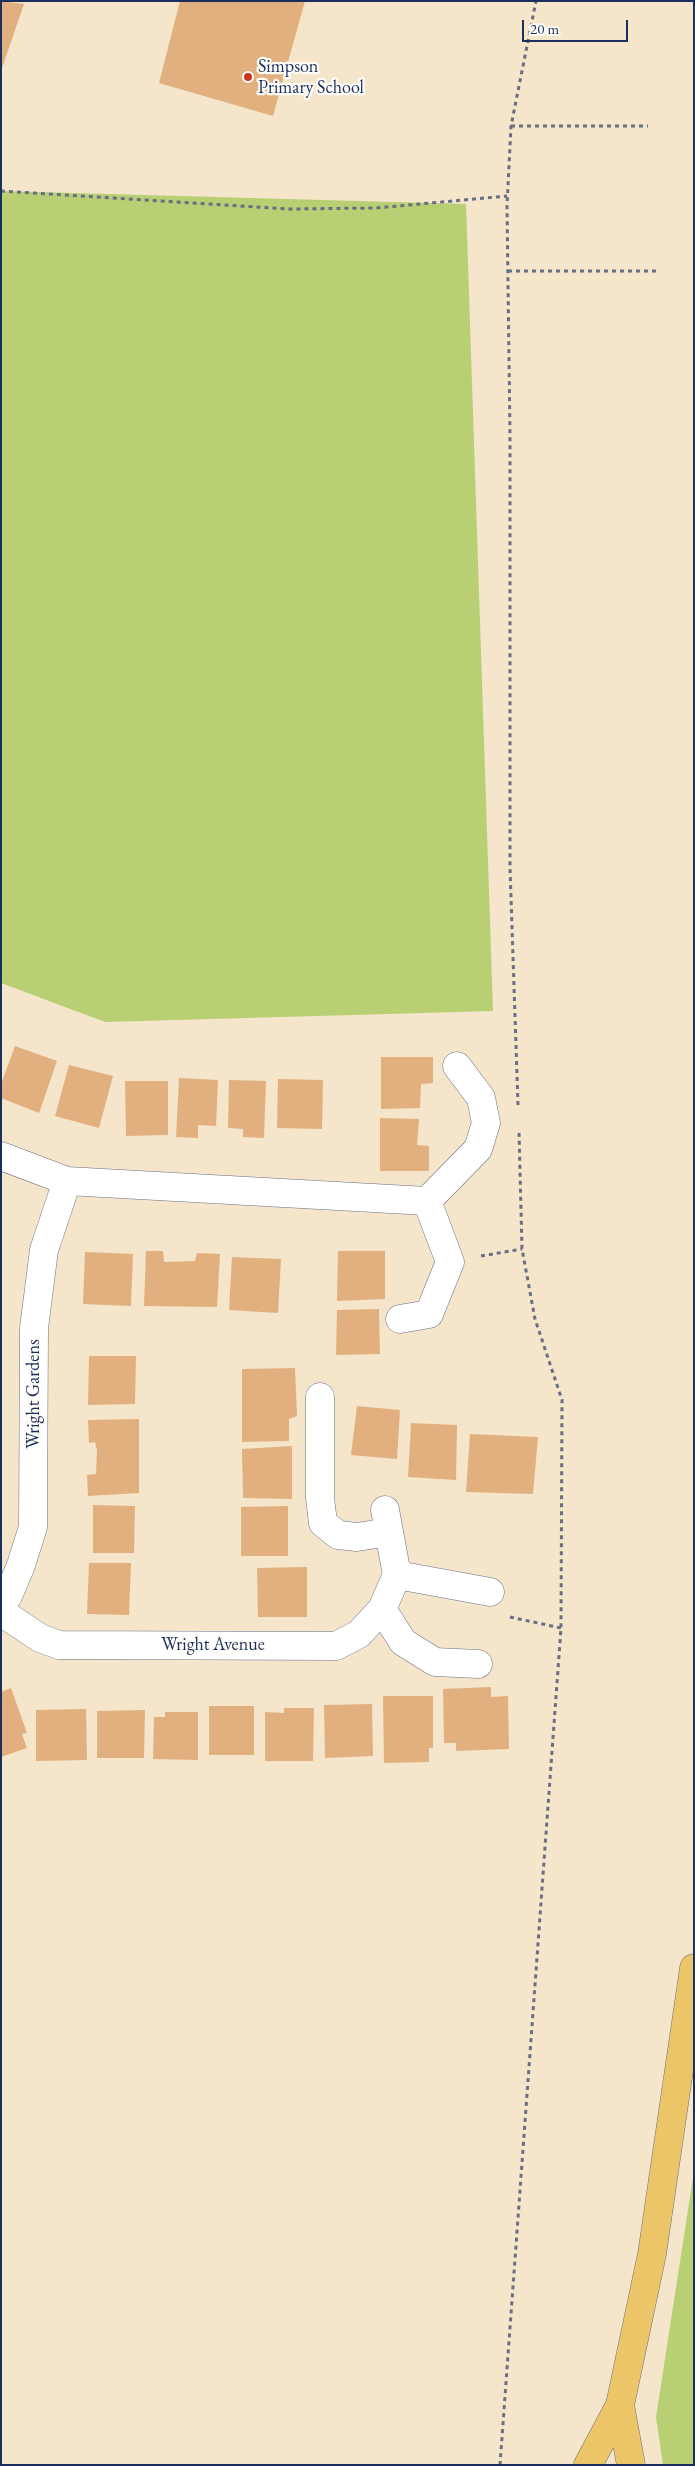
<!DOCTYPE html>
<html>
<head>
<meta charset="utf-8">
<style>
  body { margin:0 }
  #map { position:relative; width:695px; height:2466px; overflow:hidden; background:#f4e5cb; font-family:"EB Garamond",serif }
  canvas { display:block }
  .frame { position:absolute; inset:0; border:2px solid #1b2f5e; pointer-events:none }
  .scale { position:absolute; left:522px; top:20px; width:106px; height:22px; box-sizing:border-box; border:2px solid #1b2f5e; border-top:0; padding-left:6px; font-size:15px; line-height:18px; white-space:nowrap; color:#1b2f5e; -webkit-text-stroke:4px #fdfcf7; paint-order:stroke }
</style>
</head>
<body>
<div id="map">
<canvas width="695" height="2466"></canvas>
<div class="frame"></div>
<div class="scale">20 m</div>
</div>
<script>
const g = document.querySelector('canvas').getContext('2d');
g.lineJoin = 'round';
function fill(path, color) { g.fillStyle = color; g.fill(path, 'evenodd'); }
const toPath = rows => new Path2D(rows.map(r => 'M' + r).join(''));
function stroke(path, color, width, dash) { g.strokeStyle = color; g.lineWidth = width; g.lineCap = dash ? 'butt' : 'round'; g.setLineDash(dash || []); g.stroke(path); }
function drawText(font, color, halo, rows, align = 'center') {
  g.font = font + ' "EB Garamond",serif'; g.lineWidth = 4.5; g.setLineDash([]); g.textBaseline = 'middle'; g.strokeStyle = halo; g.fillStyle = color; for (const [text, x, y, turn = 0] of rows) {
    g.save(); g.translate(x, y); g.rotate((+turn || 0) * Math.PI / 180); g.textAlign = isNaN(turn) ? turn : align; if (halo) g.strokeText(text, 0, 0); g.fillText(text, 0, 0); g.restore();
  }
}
const green = toPath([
  [1,191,466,204,493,1011,105,1022,1,983],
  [694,2171,694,2465,663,2465,656,2417]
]);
const building = toPath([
  [1,1,24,4,2,68,1,68],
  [180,1,305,1,273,116,159,83],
  [15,1046,57,1061,39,1113,1,1098,1,1084],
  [381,1057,433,1057,433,1083,421,1084,420,1108,381,1109],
  [69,1065,113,1076,99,1128,55,1116],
  [179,1078,218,1080,216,1126,198,1125,198,1138,176,1137],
  [278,1079,323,1080,322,1129,277,1128],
  [229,1080,266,1081,264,1138,243,1137,243,1129,228,1128],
  [125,1081,168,1081,168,1135,126,1136],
  [380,1118,419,1119,417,1145,429,1146,429,1171,380,1171],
  [146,1251,163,1251,164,1262,195,1261,197,1253,220,1254,217,1307,144,1306],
  [338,1251,385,1251,385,1299,337,1301],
  [85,1252,133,1254,131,1306,83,1304],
  [232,1257,281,1259,278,1313,229,1310],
  [379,1309,380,1354,336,1355,337,1310],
  [89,1356,136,1356,135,1404,88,1405],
  [295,1368,297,1416,289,1419,289,1441,242,1442,242,1369],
  [357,1406,400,1410,397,1459,351,1455],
  [139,1419,139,1493,88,1496,87,1475,96,1474,97,1450,95,1442,89,1443,88,1420],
  [411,1423,457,1425,456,1480,408,1477],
  [470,1434,538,1437,533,1494,466,1492],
  [292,1446,292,1499,243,1498,242,1449],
  [93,1505,135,1506,134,1553,93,1553],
  [288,1506,288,1556,241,1556,241,1507],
  [89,1563,131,1563,129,1615,87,1614],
  [307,1567,307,1617,258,1617,257,1568],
  [491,1687,491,1697,508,1696,509,1749,456,1751,456,1743,444,1743,443,1689],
  [11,1688,27,1733,22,1734,27,1748,1,1757,1,1692],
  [383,1696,433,1696,433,1748,429,1748,429,1762,384,1763],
  [372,1704,373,1756,325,1758,324,1705],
  [209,1706,254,1706,254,1755,209,1755],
  [284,1708,314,1708,313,1761,265,1761,265,1712,284,1713],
  [86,1709,87,1760,36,1761,36,1710],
  [145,1710,144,1758,97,1758,97,1711],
  [165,1712,198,1712,198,1760,153,1759,154,1717,165,1717]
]);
const path = toPath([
  [511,126,648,126],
  [1,191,290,209,376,208,507,196],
  [508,271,658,271],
  [518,1105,510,868,510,435,507,206,511,126,536,1],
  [481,1256,522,1249],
  [510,1617,561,1628],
  [500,2465,561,1628,562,1400,535,1319,522,1249,519,1132]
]);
const minor = toPath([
  [1,1156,67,1181,427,1201],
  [400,1319,429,1314,450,1262,427,1201,478,1149,486,1123,481,1098,457,1066],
  [320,1397,320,1498,323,1523,338,1535,357,1537,389,1532],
  [397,1575,490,1592],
  [1,1604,8,1596,21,1565,33,1527,34,1328,44,1250,67,1181],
  [382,1609,403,1642,435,1662,478,1664],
  [1,1612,40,1638,59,1645,336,1646,359,1634,382,1609,397,1575,385,1510]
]);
const major = toPath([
  [620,2405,631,2465],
  [588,2465,620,2405,652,2254,694,1968]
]);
const markers = [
  [248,77,5,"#c8321e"]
];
const poiNames = [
  ["Simpson",258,67],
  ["Primary School",258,88]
];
const streetNames = [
  ["Wright Gardens",34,1394,-90],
  ["Wright Avenue",213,1645]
];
fill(green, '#b9cf73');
fill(building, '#e2b07f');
stroke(minor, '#676f84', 29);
stroke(major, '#676f84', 29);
stroke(path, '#676f84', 3, [4, 4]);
stroke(minor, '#fff', 28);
stroke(major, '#edc569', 28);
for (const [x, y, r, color] of markers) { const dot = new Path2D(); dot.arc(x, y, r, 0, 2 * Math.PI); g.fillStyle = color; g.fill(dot); stroke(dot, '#fdfcf7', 2); }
drawText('18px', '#1b2f5e', '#fdfcf7', poiNames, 'left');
drawText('18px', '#1b2f5e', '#fdfcf7', streetNames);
</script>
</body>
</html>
